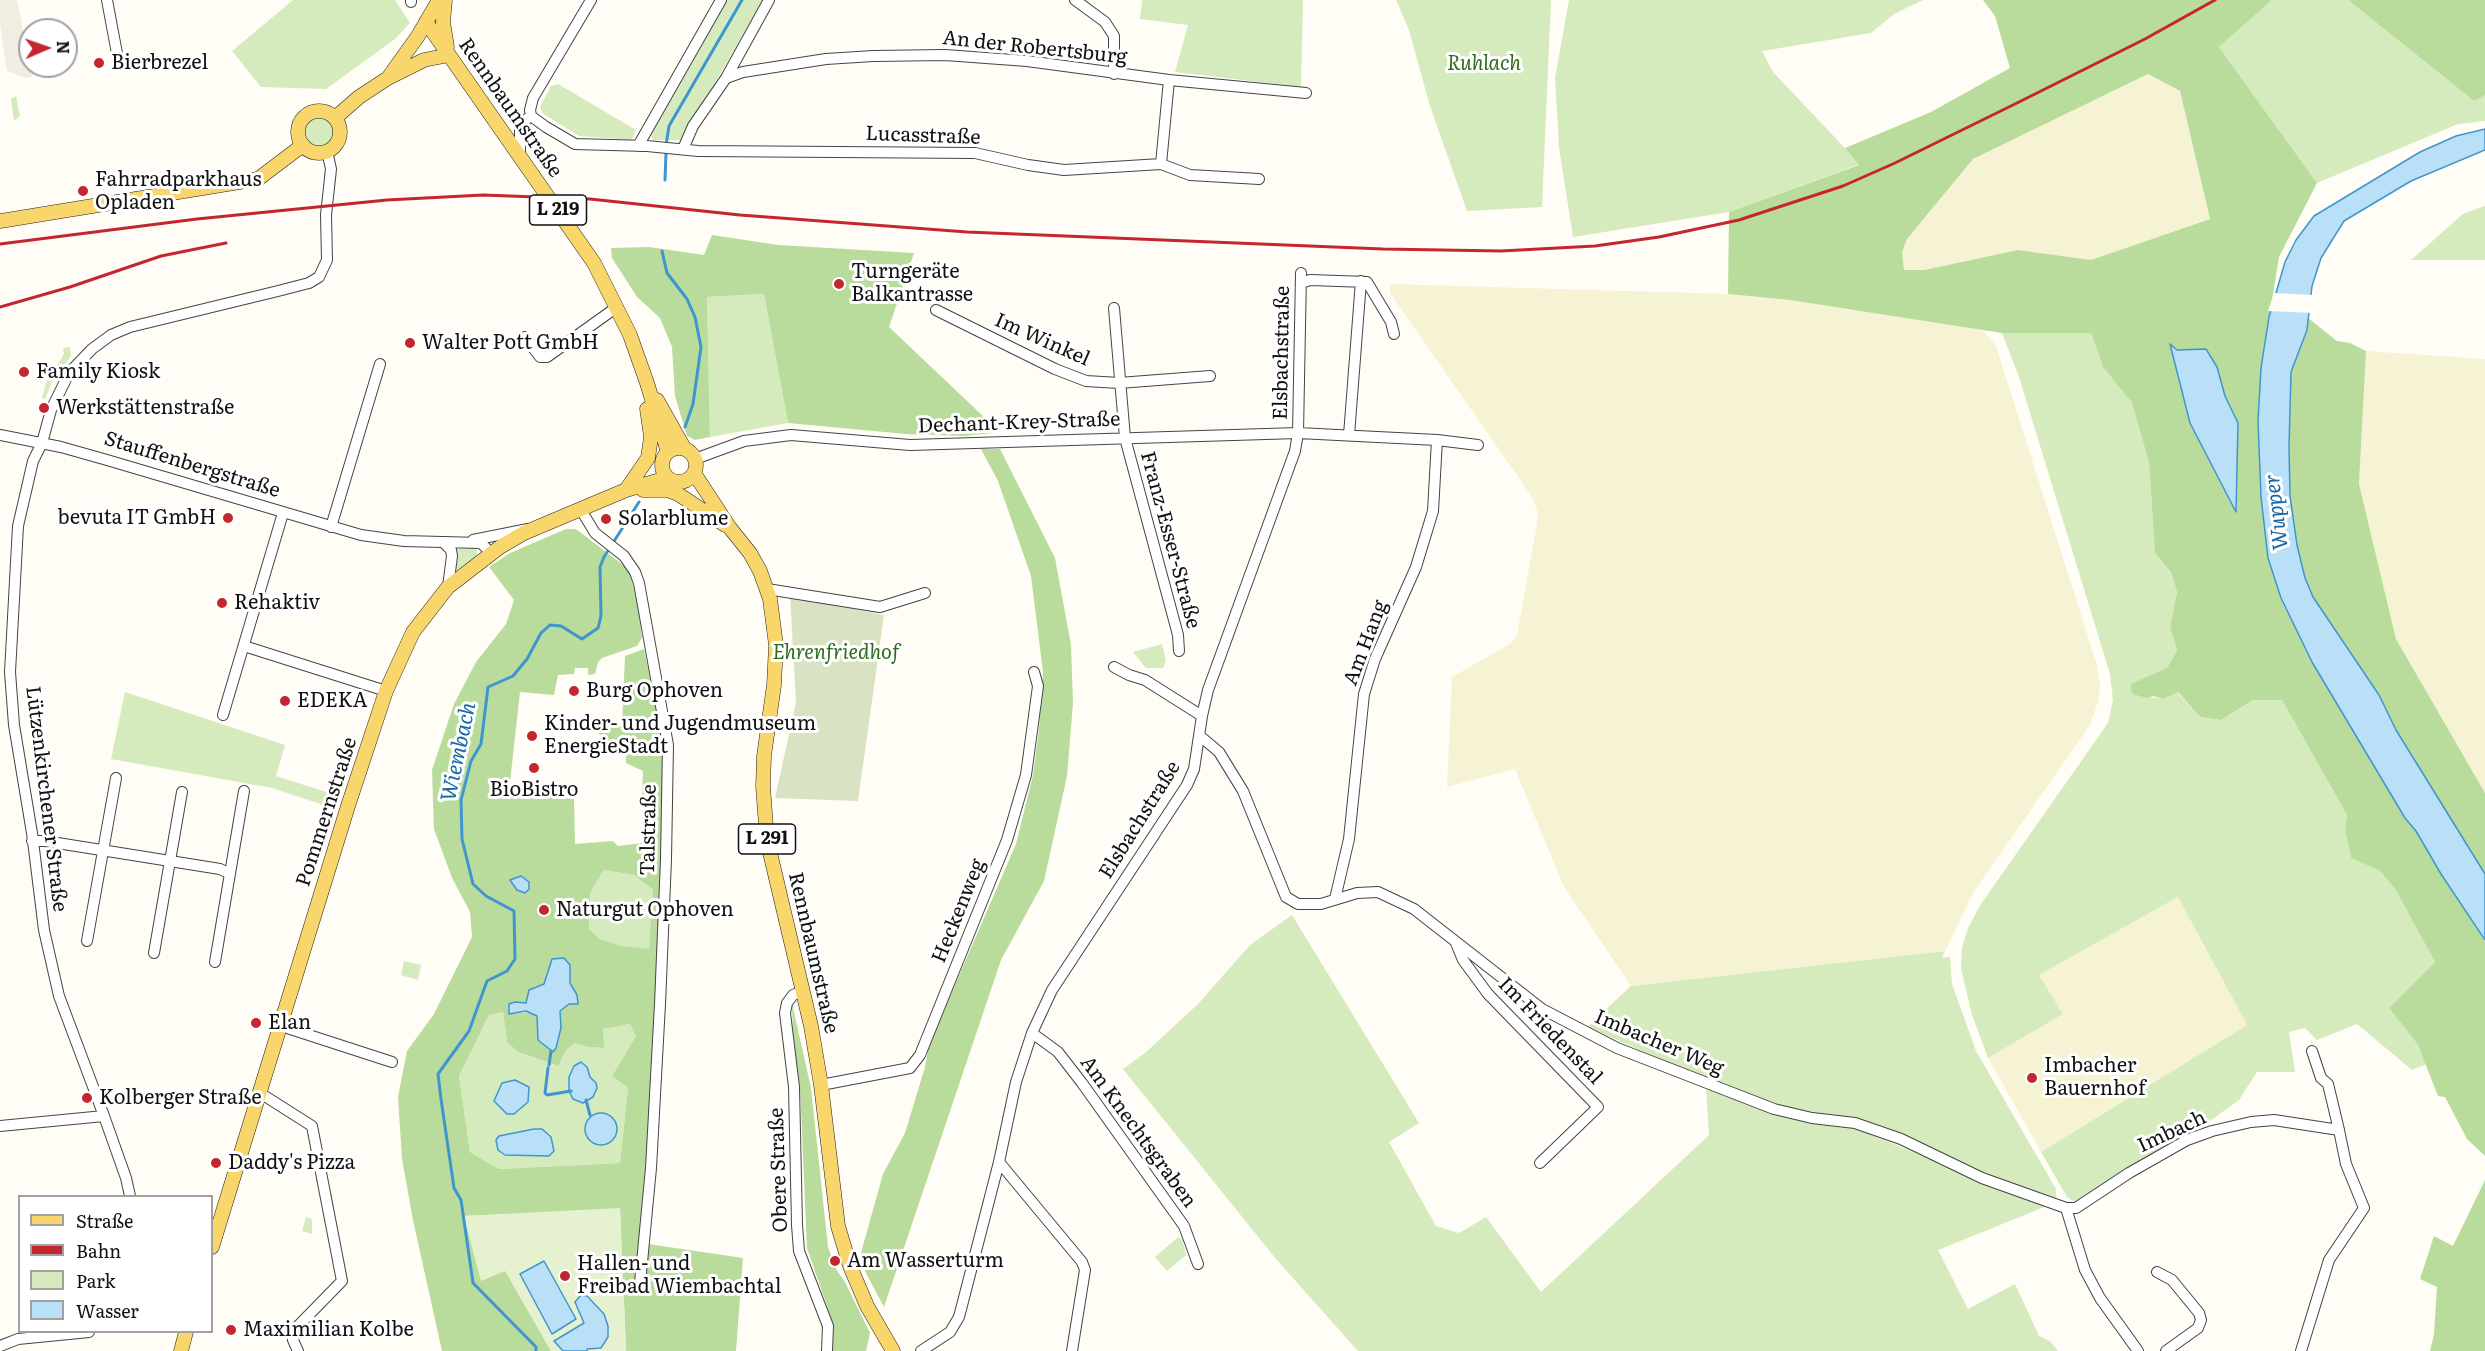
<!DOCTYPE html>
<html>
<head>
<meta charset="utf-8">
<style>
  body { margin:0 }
  #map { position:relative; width:2485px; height:1351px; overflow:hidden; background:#fffdf5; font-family:Literata,serif }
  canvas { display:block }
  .legend { position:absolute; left:18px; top:1195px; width:195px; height:138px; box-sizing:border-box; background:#fff; border:2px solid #a0a0a0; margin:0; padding:8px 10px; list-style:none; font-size:18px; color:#111 }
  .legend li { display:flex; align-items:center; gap:12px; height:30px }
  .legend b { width:30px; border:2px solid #a0a0a0 }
  .north { position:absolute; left:18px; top:18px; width:60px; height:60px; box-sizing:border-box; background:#fff; border:2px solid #a0a0a0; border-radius:50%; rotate:88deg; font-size:16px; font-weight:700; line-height:24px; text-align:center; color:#111 }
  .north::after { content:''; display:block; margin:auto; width:21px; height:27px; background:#c4262e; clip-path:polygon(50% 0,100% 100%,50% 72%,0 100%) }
</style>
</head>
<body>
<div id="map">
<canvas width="2485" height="1351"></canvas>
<ul class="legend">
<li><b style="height:8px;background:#f9d66b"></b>Straße</li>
<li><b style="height:8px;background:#c4262e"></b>Bahn</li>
<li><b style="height:16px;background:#d5ebbd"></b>Park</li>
<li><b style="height:16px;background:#b9e0f7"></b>Wasser</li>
</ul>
<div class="north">N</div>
</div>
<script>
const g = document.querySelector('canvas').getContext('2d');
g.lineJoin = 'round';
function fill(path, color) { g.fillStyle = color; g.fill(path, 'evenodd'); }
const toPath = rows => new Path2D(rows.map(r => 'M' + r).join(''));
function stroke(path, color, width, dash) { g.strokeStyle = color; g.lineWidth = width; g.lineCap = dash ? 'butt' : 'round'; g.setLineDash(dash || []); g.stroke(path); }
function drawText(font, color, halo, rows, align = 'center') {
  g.font = font + ' Literata,serif'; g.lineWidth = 6; g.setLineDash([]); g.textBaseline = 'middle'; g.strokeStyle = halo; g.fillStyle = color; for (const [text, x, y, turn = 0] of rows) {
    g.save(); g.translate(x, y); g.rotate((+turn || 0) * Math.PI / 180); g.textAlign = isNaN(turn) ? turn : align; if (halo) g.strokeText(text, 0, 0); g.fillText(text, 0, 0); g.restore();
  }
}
const farmland = toPath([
  [2148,74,2180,91,2210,219,2091,260,2018,250,1924,270,1904,270,1902,252,1907,239,1973,159],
  [1390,284,1728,294,1790,300,1981,329,1995,343,2097,665,2100,685,2098,702,2090,725,1973,893,1945,951,1631,986,1564,887,1515,769,1447,787,1452,677,1510,644,1517,635,1537,524,1537,510,1532,497,1390,293],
  [2366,351,2485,359,2485,793,2396,639,2359,484],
  [2178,897,2247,1025,2041,1152,1988,1058,2063,1014,2039,975]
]);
const green = toPath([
  [293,0,395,0,410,23,395,39,326,89,261,87,232,51],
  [726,0,763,0,682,140,653,140,650,134],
  [1142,0,1303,0,1301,87,1175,72,1188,25,1140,19],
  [1396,0,1551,0,1542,207,1467,211,1430,106,1409,30],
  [1569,0,1923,0,1894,14,1871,33,1762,51,1773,72,1860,164,1729,212,1573,237,1559,147,1555,78],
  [2272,0,2348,0,2474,101,2485,0,2485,121,2458,124,2317,183,2219,47],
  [558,84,636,130,632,140,579,136,542,113,540,107,551,86],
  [16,96,20,116,14,121,11,99],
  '304 132a15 15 0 1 1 30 0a15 15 0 1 1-30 0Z',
  [2485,206,2485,260,2411,260,2463,214],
  [764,294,788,423,710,437,707,297],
  [2002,333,2091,333,2103,367,2132,403,2149,463,2155,553,2171,574,2177,592,2170,627,2177,650,2167,668,2135,695,2163,699,2177,692,2200,717,2221,720,2253,700,2282,700,2347,815,2345,830,2351,858,2380,871,2395,889,2435,962,2389,1008,2418,1045,2427,1064,2412,1070,2357,1024,2317,1040,2305,1028,2289,1032,2295,1072,2257,1072,2239,1100,2182,1141,2075,1202,2067,1197,2041,1152,2247,1025,2178,897,2039,975,2063,1014,1988,1058,1972,1015,1961,969,1962,948,1968,928,1981,904,2108,723,2113,700,2110,674,2019,377],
  [70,347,71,356,52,382,45,399,42,398,46,383,64,354,63,348],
  [472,548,477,550,477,556,457,570,454,569,457,549],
  [1162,644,1166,661,1163,668,1146,668,1133,652],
  [125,692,285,745,276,776,339,796,336,809,272,788,111,759],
  [604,870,634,875,653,890,650,950,622,946,600,939,589,929,590,893],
  [1292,915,1419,1123,1389,1142,1436,1226,1459,1233,1486,1217,1541,1292,1709,1135,1706,1089,1783,1116,1854,1128,2047,1206,1938,1250,1968,1309,2015,1284,2039,1336,2050,1341,2058,1351,1358,1351,1276,1259,1123,1069,1145,1053,1198,1004,1250,945],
  [1945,951,1942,958,1950,957,1952,984,1976,1051,2056,1189,2056,1197,2052,1201,1817,1113,1781,1106,1658,1058,1587,1027,1631,986],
  [404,961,421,965,418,980,401,975],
  [503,1011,507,1042,518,1052,557,1066,566,1050,575,1043,587,1047,603,1048,603,1029,630,1024,637,1035,612,1076,628,1088,620,1163,499,1169,470,1152,459,1076,489,1015],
  [306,1217,312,1219,312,1234,302,1231],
  [1178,1237,1182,1239,1186,1255,1167,1271,1155,1257]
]);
const forest = toPath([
  [1983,0,2272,0,2219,47,2317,183,2279,257,2261,368,2258,421,2261,497,2312,662,2405,818,2416,831,2485,942,2485,1156,2467,1139,2445,1097,2438,1096,2418,1045,2389,1008,2435,962,2395,889,2380,871,2351,858,2345,830,2347,815,2282,700,2253,700,2221,720,2200,717,2178,692,2163,699,2153,696,2148,698,2135,695,2131,691,2131,684,2167,668,2177,650,2170,627,2177,592,2171,573,2155,553,2149,463,2132,403,2103,367,2091,333,2002,333,1790,300,1728,294,1729,212,1859,165,1845,148,1931,112,2010,68,1995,16],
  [2148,74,2180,91,2210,219,2091,260,2018,250,1924,270,1904,270,1902,252,1907,239,1973,159],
  [2348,0,2485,0,2485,95,2474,101],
  [712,235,778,245,914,253,889,327,984,417,992,433,965,436,906,434,788,423,764,294,707,297,710,437,695,440,687,436,675,396,672,347,660,318,637,297,612,258,611,248,649,247,704,255],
  [2308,318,2337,341,2350,343,2366,351,2359,484,2396,639,2485,793,2485,874,2396,730,2379,694,2313,597,2305,578,2297,545,2290,496,2289,396,2291,372,2307,330],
  [981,449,1000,449,1055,558,1071,645,1073,703,1067,776,1044,881,1001,960,884,1307,859,1260,883,1174,905,1133,925,1067,929,1045,1016,844,1033,775,1039,729,1043,672,1031,576,998,481],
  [566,529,575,529,580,532,623,565,630,573,638,605,642,638,637,646,602,658,598,662,595,674,588,675,588,668,575,668,574,674,558,675,554,695,520,692,509,791,574,799,575,844,613,841,618,846,642,843,642,817,649,815,649,804,642,797,643,771,626,763,626,756,615,754,600,734,590,730,594,723,622,726,625,656,644,649,664,744,662,860,648,1244,743,1258,736,1351,626,1351,620,1209,464,1216,481,1280,505,1270,551,1351,442,1351,413,1220,402,1159,398,1097,407,1051,434,1014,472,937,470,912,452,878,434,829,432,770,454,704,476,662,506,624,514,600,489,567,510,553],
  [604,870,634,875,653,890,649,949,622,946,600,939,589,929,590,893],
  [564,958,570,965,570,983,577,995,578,1004,569,1004,560,1011,561,1028,556,1048,538,1026,537,1016,531,1012,509,1014,515,1002,526,1003,534,987,544,984,552,959],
  [503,1012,507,1042,518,1052,558,1066,566,1050,575,1043,587,1047,604,1048,603,1029,630,1024,636,1036,612,1076,628,1088,620,1163,499,1169,470,1152,459,1076,489,1015],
  [792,1003,811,1088,828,1247,836,1269,845,1282,870,1333,866,1351,831,1351,834,1326,807,1248,800,1087,793,1037],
  [2485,1180,2485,1351,2430,1351,2434,1334,2437,1287,2420,1279,2434,1236,2453,1246]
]);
const cemetery = toPath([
  [790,595,884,615,858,801,775,798,796,702]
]);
const pitch = toPath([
  [620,1208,626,1351,551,1351,505,1271,481,1281,464,1216]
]);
const plaza = toPath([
  [0,0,17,0,32,77,26,78,7,71,0,23]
]);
const water = toPath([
  [2485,129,2485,150,2411,181,2344,221,2321,258,2312,286,2307,330,2291,372,2289,447,2290,496,2297,545,2305,578,2313,597,2379,695,2396,730,2485,874,2485,940,2441,874,2416,831,2405,818,2312,662,2281,598,2268,558,2261,497,2258,421,2261,368,2269,317,2285,262,2296,240,2314,216,2420,152,2456,136,2485,129],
  [2170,344,2177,350,2206,349,2217,367,2225,396,2238,423,2236,512,2190,423,2170,344],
  [521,876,529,882,529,889,525,893,517,890,510,880,521,876],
  [564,958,570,965,570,983,577,995,578,1004,569,1004,560,1011,561,1028,556,1048,553,1052,538,1040,537,1016,526,1011,509,1014,509,1004,515,1002,526,1003,529,990,544,984,552,959,564,958],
  [581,1062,587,1067,590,1077,596,1083,597,1088,593,1097,583,1103,573,1099,569,1091,569,1077,574,1066,581,1062],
  [515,1080,529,1087,528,1102,514,1114,507,1114,494,1101,502,1083,515,1080],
  '585 1129a16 16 0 1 1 32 0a16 16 0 1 1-32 0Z',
  [534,1129,542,1129,551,1137,554,1151,549,1156,505,1155,498,1150,496,1140,499,1136,534,1129],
  [544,1261,576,1319,552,1334,520,1274,544,1261],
  [581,1295,587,1296,604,1314,608,1326,608,1337,601,1348,587,1349,587,1351,563,1351,554,1341,584,1323,575,1302,581,1295]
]);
const pier = toPath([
  [2274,293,2314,295,2312,313,2268,311]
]);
const stream = toPath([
  [666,145,669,126,742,0],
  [665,180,666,152],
  [662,251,667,273,687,299,695,317,701,347,693,404,685,427],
  [549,1065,551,1051],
  [548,1068,545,1093,547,1095,571,1091],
  [586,1100,590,1115],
  [536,1351,536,1347,473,1283,461,1200,454,1188,441,1099,438,1074,469,1031,487,981,507,971,515,959,514,911,486,896,473,884,462,839,461,800,471,761,481,744,488,687,513,676,527,659,541,633,550,625,561,626,582,639,598,628,601,616,600,567,604,557,639,502]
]);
const minor = toPath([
  [107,0,119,64],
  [411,0,411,2],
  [591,0,533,98,530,110,531,116,546,127,575,144,647,146,698,151,975,153,1028,165,1064,170,1161,164,1190,175,1259,179],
  [1075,0,1105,22,1114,36,1114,74],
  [726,78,743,72,826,59,873,56,945,55,1027,61,1169,80,1306,93],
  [638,146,721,0],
  [683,149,693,126,726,78,769,0],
  [520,157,520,130,524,121,531,116],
  [1161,164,1169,80],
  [1301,283,1310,280,1367,282,1391,322,1394,334],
  [1114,308,1125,438,1178,635,1179,651],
  [936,310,1055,369,1086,381,1119,383,1210,376],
  [525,337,540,357,547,357,617,307],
  [0,435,61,447,107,460,361,535,404,541,481,543,491,553],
  [1349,435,1361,281],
  [695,459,744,441,791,435,910,445,1298,433,1437,440,1478,445],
  [581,510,595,533,624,556,635,572,639,583,668,745,666,859,660,1004,651,1168,640,1283],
  [331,527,380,364],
  [473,540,528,529],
  [443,542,451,550,452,556,448,587],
  [767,589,880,607,925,593],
  [244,646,386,691],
  [1114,667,1129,675,1145,680,1202,716],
  [223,715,283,513],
  [1200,736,1219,752,1243,791,1286,897,1298,904,1321,904,1357,893,1378,892,1414,909,1542,1009,1617,1048,1774,1109,1812,1118,1855,1123,1901,1139,1982,1178,2066,1208,2076,1208,2129,1173,2187,1140,2212,1131,2251,1122,2274,1120,2339,1130,2346,1164,2364,1208,2329,1260,2301,1351],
  [32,841,45,841,220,869,230,874],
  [1335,899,1349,839,1364,694,1375,659,1416,567,1433,511,1437,440],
  [87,941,116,778],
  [1456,943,1463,960,1488,994,1598,1107,1540,1163],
  [154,953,182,792],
  [215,962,244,791],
  [803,991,793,995,787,1003,785,1013,794,1087,797,1225,799,1251,828,1326,827,1351],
  [281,1026,392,1062],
  [1032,1033,1058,1052,1082,1083,1184,1226,1198,1264],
  [2312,1051,2321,1078,2328,1084,2339,1130],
  [821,1085,910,1068,920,1055,1007,840,1026,775,1038,686,1034,672],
  [260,1093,312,1126,342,1281,296,1328,293,1340,298,1351],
  [0,1126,104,1116],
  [999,1162,1082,1262,1085,1270,1072,1351],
  [130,1196,126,1178,104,1116,59,996,44,930,32,833,14,725,10,672,18,526,33,461,42,443,51,410,69,373,92,349,111,335,130,327,278,291,309,283,319,277,327,260,326,215,331,169,327,151],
  [2066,1208,2085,1270,2100,1298,2138,1351],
  [2157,1272,2172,1280,2199,1313,2201,1320,2198,1328,2166,1351],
  [0,1346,18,1339,89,1332],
  [921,1351,950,1332,959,1317,999,1162,1016,1082,1032,1033,1052,990,1187,785,1194,769,1202,716,1208,690,1295,451,1298,433,1301,273]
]);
const major = toPath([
  [445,0,443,22,447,47],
  [426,22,594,263,630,335,647,383,668,452],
  [390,77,424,60,449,55],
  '298 132a21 21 0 1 1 42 0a21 21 0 1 1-42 0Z',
  [335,118,359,97,388,78,418,36,439,0],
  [0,221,258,179,303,145],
  [657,400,684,448],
  '662 465a17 17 0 1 1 34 0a17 17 0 1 1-34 0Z',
  [694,473,730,528,750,553,760,571,770,599,776,645,774,685,764,756,763,786,767,840,811,1026,821,1085,838,1226,850,1266,867,1306,893,1351],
  [626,490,648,458,651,437,647,409],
  [643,490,667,490,678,494,725,525],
  [212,1247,348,806,386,691,413,632,448,587,500,547,524,533,626,490,667,478],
  [181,1351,186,1332]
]);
const rail = toPath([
  [0,244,197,219,387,200,483,195,590,199,740,215,967,232,1383,249,1501,251,1595,246,1659,237,1739,220,1843,186,1895,163,2017,103,2145,39,2215,0],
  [0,307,70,287,161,256,226,243]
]);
const markers = [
  [99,63,6,"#c4262e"],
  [83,191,6,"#c4262e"],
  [839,284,6,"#c4262e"],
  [410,343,6,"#c4262e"],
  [24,372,6,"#c4262e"],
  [44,408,6,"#c4262e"],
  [228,518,6,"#c4262e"],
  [606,519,6,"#c4262e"],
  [222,603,6,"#c4262e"],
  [574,691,6,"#c4262e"],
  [285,701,6,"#c4262e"],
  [532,736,6,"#c4262e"],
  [534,768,6,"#c4262e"],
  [544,910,6,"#c4262e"],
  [256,1023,6,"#c4262e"],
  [2032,1078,6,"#c4262e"],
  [87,1098,6,"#c4262e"],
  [216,1163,6,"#c4262e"],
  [835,1261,6,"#c4262e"],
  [565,1276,6,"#c4262e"],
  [231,1330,6,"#c4262e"]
];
const shields = [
  [558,210,57],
  [767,839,57]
];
const shieldNames = [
  ["L 219",558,210],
  ["L 291",767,839]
];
const streetNames = [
  ["An der Robertsburg",1035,48,6],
  ["Rennbaumstraße",510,108,55],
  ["Lucasstraße",923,136,2],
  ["Im Winkel",1042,340,24],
  ["Elsbachstraße",1282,353,-89],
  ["Dechant-Krey-Straße",1019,423,-2],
  ["Stauffenbergstraße",192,465,17],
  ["Franz-Esser-Straße",1170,540,75],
  ["Am Hang",1366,643,-69],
  ["Lützenkirchener Straße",46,799,83],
  ["Pommernstraße",327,812,-72],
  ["Elsbachstraße",1140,820,-58],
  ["Talstraße",649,830,-89],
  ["Heckenweg",959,911,-68],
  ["Rennbaumstraße",813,953,77],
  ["Im Friedenstal",1550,1031,46],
  ["Imbacher Weg",1659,1043,23],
  ["Am Knechtsgraben",1138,1132,54],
  ["Imbach",2172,1132,-25],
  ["Obere Straße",779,1170,-92]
];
const poiNames = [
  ["Bierbrezel",111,63],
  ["Fahrradparkhaus",95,180],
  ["Opladen",95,203],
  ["Turngeräte",851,272],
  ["Balkantrasse",851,295],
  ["Walter Pott GmbH",422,343],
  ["Family Kiosk",36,372],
  ["Werkstättenstraße",56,408],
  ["bevuta IT GmbH",216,518,"right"],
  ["Solarblume",618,519],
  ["Rehaktiv",234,603],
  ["Burg Ophoven",586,691],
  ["EDEKA",297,701],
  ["Kinder- und Jugendmuseum",544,724],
  ["EnergieStadt",544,747],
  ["BioBistro",534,790,"center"],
  ["Naturgut Ophoven",556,910],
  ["Elan",268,1023],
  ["Imbacher",2044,1066],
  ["Bauernhof",2044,1089],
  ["Kolberger Straße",99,1098],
  ["Daddy's Pizza",228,1163],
  ["Am Wasserturm",847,1261],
  ["Hallen- und",577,1264],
  ["Freibad Wiembachtal",577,1287],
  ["Maximilian Kolbe",243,1330]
];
const parkNames = [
  ["Ruhlach",1484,64],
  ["Ehrenfriedhof",836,653]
];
const waterNames = [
  ["Wupper",2277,512,-97],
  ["Wiembach",459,752,-78]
];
fill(farmland, '#f6f3d4');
fill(green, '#d5ebbd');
fill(forest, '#b9dc9c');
fill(cemetery, '#d9e3c4');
fill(pitch, '#e6f2cf');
fill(plaza, '#f1ede2');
fill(water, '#b9e0f7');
stroke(water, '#3f96cf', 1.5);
fill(pier, '#fffdf5');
stroke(stream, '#3f96cf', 3);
stroke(minor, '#444', 12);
stroke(major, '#222', 15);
stroke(minor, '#fff', 10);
stroke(major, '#f9d66b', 14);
stroke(rail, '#c4262e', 3);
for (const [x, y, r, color] of markers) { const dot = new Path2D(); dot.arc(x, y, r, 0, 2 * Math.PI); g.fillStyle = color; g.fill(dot); stroke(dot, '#fff', 2); }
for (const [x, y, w] of shields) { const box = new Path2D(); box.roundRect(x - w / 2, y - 15, w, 30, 4.5); g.fillStyle = '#fff'; g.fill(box); stroke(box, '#111', 1.5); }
drawText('bold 18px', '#111', null, shieldNames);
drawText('20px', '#111', '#fff', streetNames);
drawText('20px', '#111', '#fff', poiNames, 'left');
drawText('italic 20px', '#2f6b1f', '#fff', parkNames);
drawText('italic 21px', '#1768a6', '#fff', waterNames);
</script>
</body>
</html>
